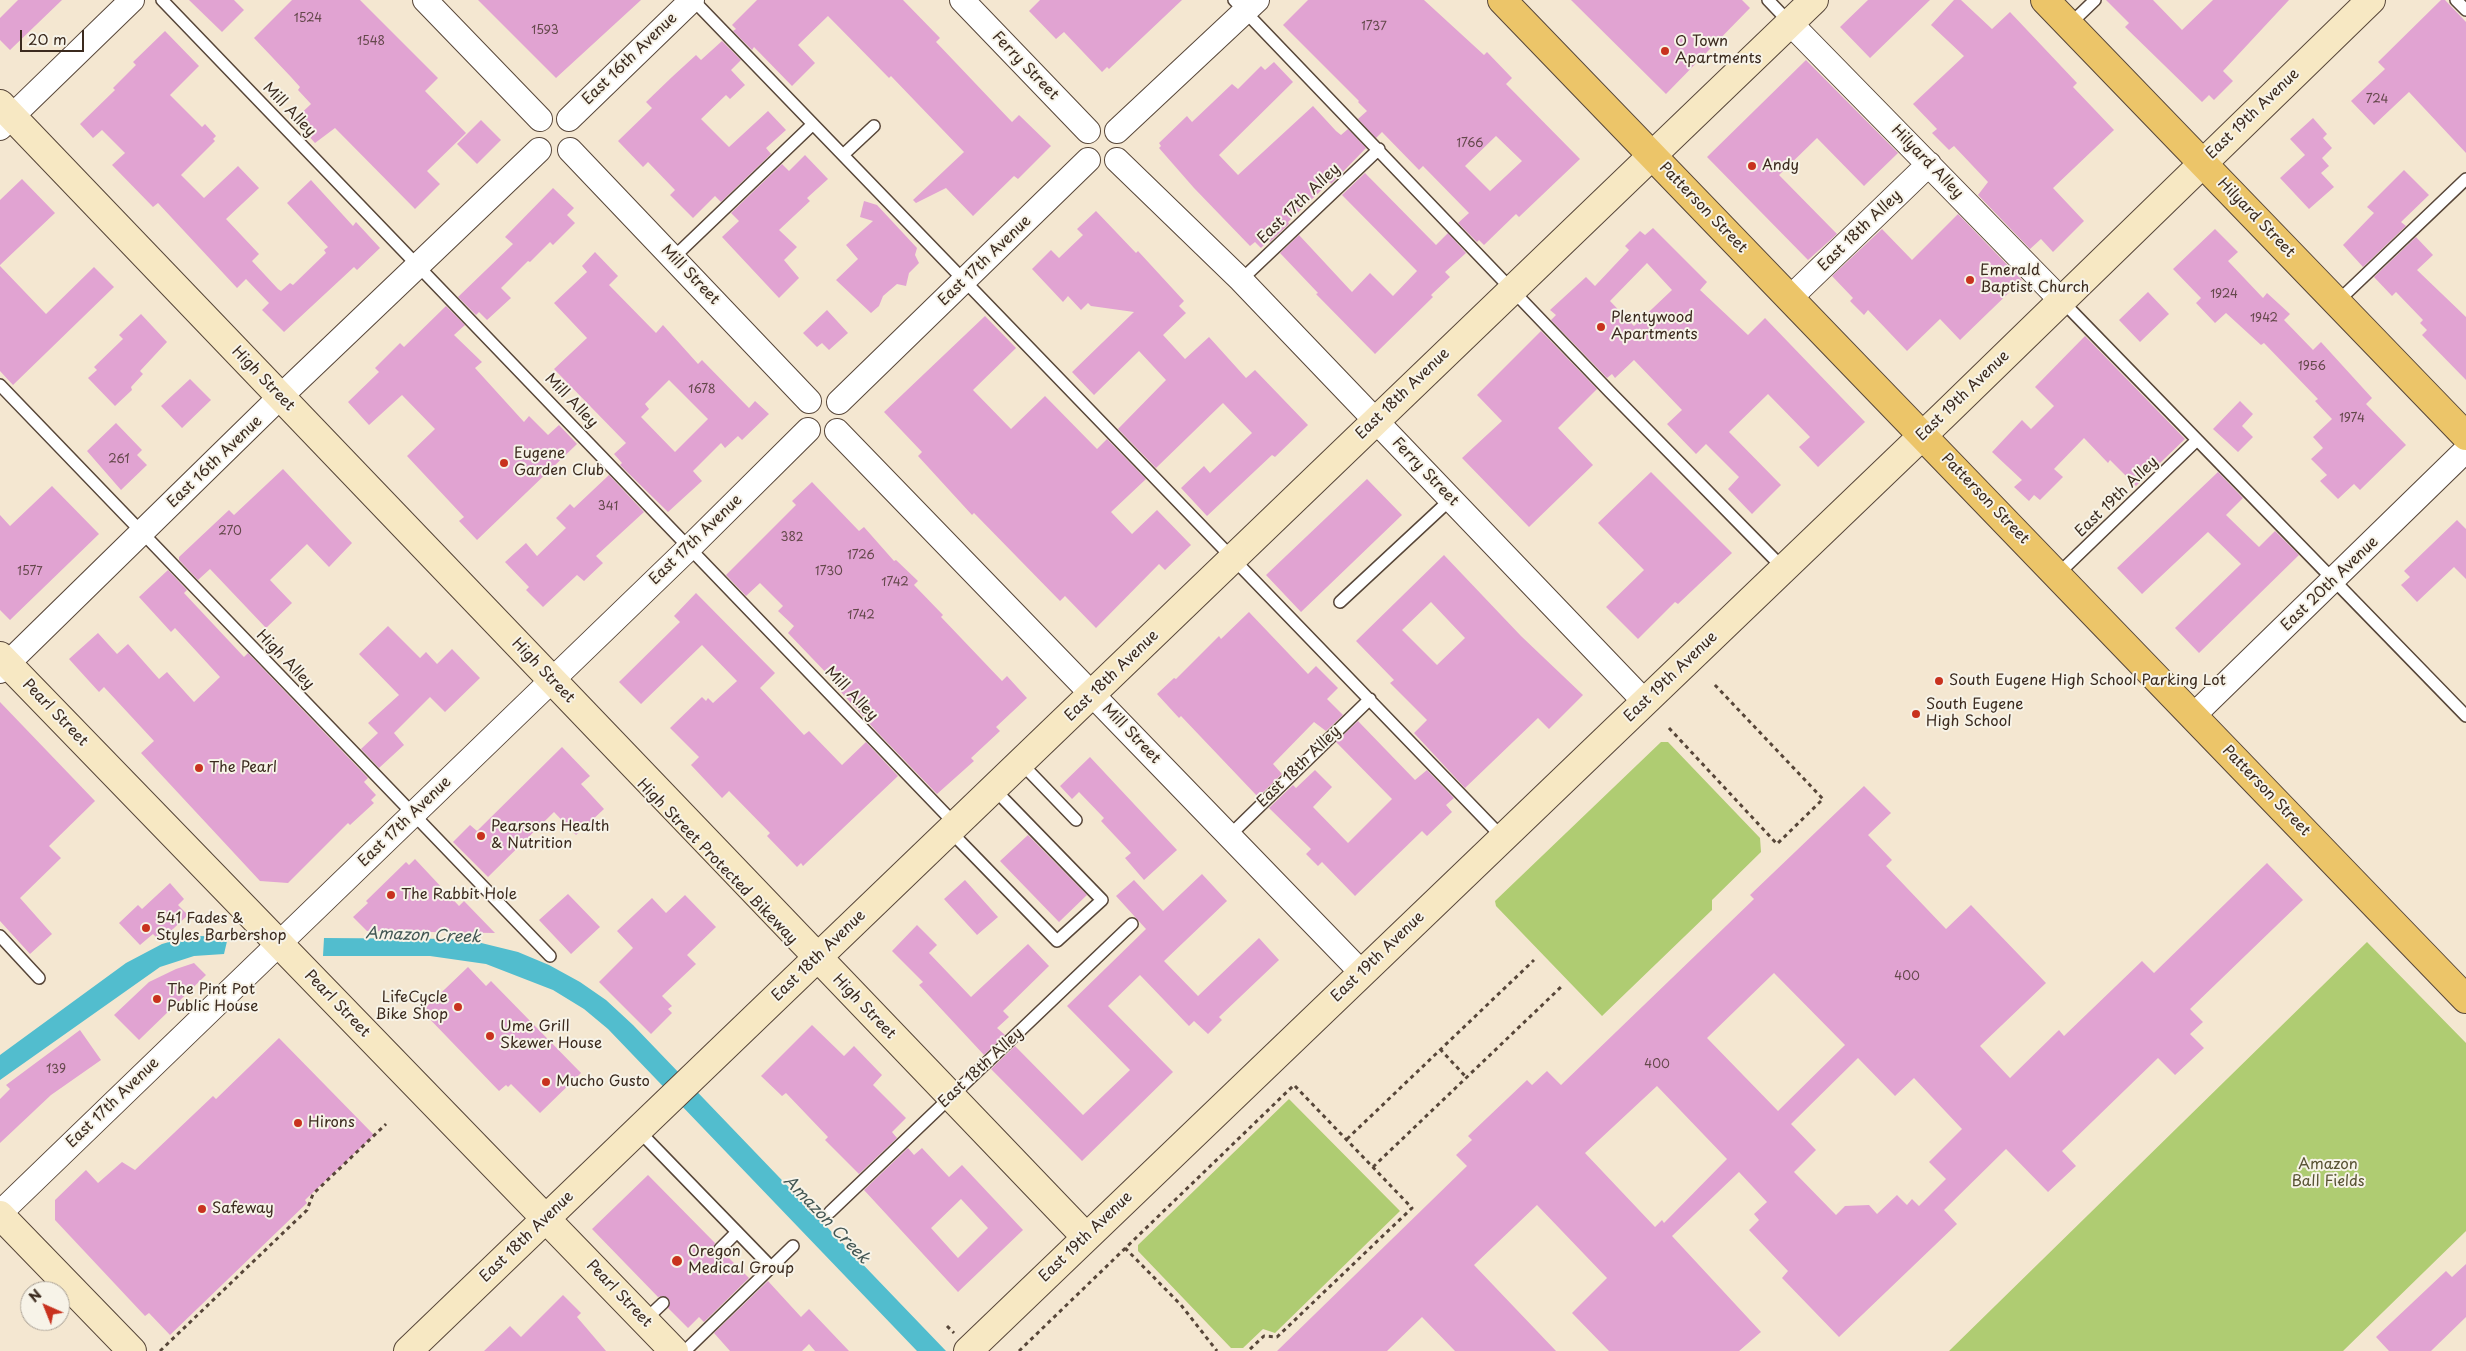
<!DOCTYPE html>
<html>
<head>
<meta charset="utf-8">
<style>
  body { margin:0 }
  #map { position:relative; width:2466px; height:1351px; overflow:hidden; background:#f4e7d1; font-family:"Playpen Sans",sans-serif }
  canvas { display:block }
  .north { position:absolute; left:20px; top:1281px; width:50px; height:50px; box-sizing:border-box; background:#f7f3e8; border:1px solid #aca397; border-radius:50%; rotate:316deg; font-size:14px; font-weight:700; line-height:20px; text-align:center; color:#3b2a1e }
  .north::after { content:''; display:block; margin:auto; width:18px; height:22px; background:#c8321e; clip-path:polygon(50% 0,100% 100%,50% 72%,0 100%) }
  .scale { position:absolute; left:20px; top:30px; width:64px; height:22px; box-sizing:border-box; border:2px solid #3b2a1e; border-top:0; padding-left:6px; font-size:15px; line-height:18px; white-space:nowrap; color:#3b2a1e; -webkit-text-stroke:4px #f7f3e8; paint-order:stroke }
</style>
</head>
<body>
<div id="map">
<canvas width="2466" height="1351"></canvas>
<div class="north">N</div>
<div class="scale">20 m</div>
</div>
<script>
const g = document.querySelector('canvas').getContext('2d');
g.lineJoin = 'round';
function fill(path, color) { g.fillStyle = color; g.fill(path, 'evenodd'); }
const toPath = rows => new Path2D(rows.map(r => 'M' + r).join(''));
function stroke(path, color, width, dash) { g.strokeStyle = color; g.lineWidth = width; g.lineCap = dash ? 'butt' : 'round'; g.setLineDash(dash || []); g.stroke(path); }
function drawText(font, color, halo, rows, align = 'center') {
  g.font = font + ' "Playpen Sans",sans-serif'; g.lineWidth = 4; g.setLineDash([]); g.textBaseline = 'middle'; g.strokeStyle = halo; g.fillStyle = color; for (const [text, x, y, turn = 0] of rows) {
    g.save(); g.translate(x, y); g.rotate((+turn || 0) * Math.PI / 180); g.textAlign = isNaN(turn) ? turn : align; if (halo) g.strokeText(text, 0, 0); g.fillText(text, 0, 0); g.restore();
  }
}
const green = toPath([
  [1661,742,1668,742,1760,838,1761,852,1712,900,1712,910,1602,1016,1496,906,1495,901],
  [2367,942,2466,1043,2466,1231,2343,1351,1949,1351],
  [1289,1099,1400,1211,1275,1333,1263,1329,1243,1348,1231,1348,1138,1251,1138,1245]
]);
const water = toPath([
  [200,936,228,937,224,954,194,956,160,967,0,1080,0,1055,126,963,162,944,183,938],
  [324,938,465,939,518,952,549,965,580,982,606,1000,633,1025,946,1351,917,1351,608,1029,584,1009,553,990,486,964,430,956,323,956]
]);
const building = toPath([
  [18,0,62,0,10,50,0,40,0,18],
  [189,0,234,0,244,10,222,32],
  [292,0,360,0,438,78,425,91,466,133,427,171,440,184,415,209,335,128,315,143,294,120,311,104,298,90,300,87,291,77,254,38],
  [478,0,641,0,556,78],
  [757,0,903,0,940,38,936,42,1012,122,1019,115,1051,146,1018,179,1014,176,973,216,946,188,916,203,913,200,964,152,891,76,889,78,828,16,798,45,815,63,792,86,754,47,752,50,733,31,736,29,732,25],
  [1040,0,1182,0,1109,69,1107,67,1102,72,1064,32,1056,39,1029,11],
  [1308,0,1424,0,1484,55,1487,52,1512,78,1506,84,1580,159,1519,217,1516,214,1484,245,1479,240,1477,242,1458,223,1469,213,1423,166,1419,170,1382,132,1376,138,1358,119,1367,111,1358,102,1359,101,1283,25],
  [1496,136,1522,161,1490,191,1465,166],
  [1571,0,1742,0,1750,8,1666,94],
  [1868,0,1930,0,1870,58,1840,27],
  [1954,0,1961,0,1992,29,2010,12,2077,83,2073,87,2114,130,2053,188,2084,221,2053,252,2041,239,2030,249,1978,195,1988,182,1954,146,1949,150,1932,133,1937,129,1913,104,1964,56,1931,25],
  [2106,0,2153,0,2182,30,2213,0,2289,0,2223,71,2233,81,2214,100,2209,95,2202,102,2125,27,2129,23],
  [2441,0,2445,0,2466,22,2466,153,2409,92,2374,125,2351,101,2385,69,2378,62],
  [165,31,199,66,170,95,202,127,205,124,216,136,213,139,215,141,181,175,204,198,238,166,259,188,226,219,259,254,252,261,278,289,281,291,290,283,293,285,326,253,324,250,328,247,287,203,311,180,353,226,356,222,380,248,357,270,354,267,284,332,262,310,269,303,246,279,237,288,158,203,153,207,112,165,125,153,102,130,93,138,80,124,115,90,113,88,136,65,133,62],
  [722,41,741,60,731,70,745,85,730,99,726,95,701,119,729,147,768,111,786,130,766,148,771,154,721,202,715,196,693,218,670,195,675,190,648,162,643,167,618,141,652,108,646,102,672,77,696,55,701,60],
  [1806,60,1898,153,1864,186,1817,138,1779,175,1837,234,1808,260,1707,157],
  [1274,62,1293,82,1219,155,1238,175,1313,106,1336,131,1341,135,1348,129,1366,148,1331,184,1330,182,1288,222,1289,224,1270,242,1269,240,1261,248,1255,242,1250,246,1194,188,1159,148,1161,146,1159,143,1187,116,1192,122,1232,84,1238,89,1261,66,1265,70],
  [2313,118,2327,134,2323,138,2332,148,2322,158,2329,166,2321,173,2334,187,2309,209,2280,178,2305,155,2290,139],
  [481,120,501,140,477,164,457,144],
  [805,155,828,179,807,198,810,201,779,230,797,247,784,260,799,278,779,298,722,237,739,221,731,213,782,164,789,171],
  [2404,170,2429,195,2401,222,2406,226,2363,267,2343,245,2374,213,2367,207],
  [1365,173,1436,245,1448,233,1466,253,1445,272,1450,277,1431,295,1433,297,1375,354,1316,294,1318,293,1280,253,1299,235,1352,292,1370,273,1393,296,1417,271,1342,195],
  [22,179,55,213,0,265,0,200],
  [553,188,574,208,567,215,575,223,553,245,550,242,530,262,528,261,501,288,511,298,487,320,479,312,476,315,458,297,513,244,505,237],
  [864,201,877,205,917,248,915,255,919,263,909,273,906,286,897,284,883,296,879,306,871,313,836,280,858,259,846,245,873,221,860,217],
  [1096,211,1136,253,1138,251,1184,301,1179,306,1186,313,1163,335,1185,359,1209,337,1246,378,1255,370,1308,425,1275,457,1272,455,1207,516,1181,488,1204,466,1210,473,1252,433,1223,403,1156,468,1118,429,1166,380,1139,351,1094,395,1072,372,1134,312,1091,306,1088,303,1081,310,1068,296,1063,302,1032,269,1051,250,1059,258,1083,235,1077,229],
  [1958,214,2022,280,1960,340,1940,319,1907,351,1868,310,1864,315,1850,301,1853,298,1832,276,1882,229,1912,260],
  [1653,228,1707,282,1700,290,1748,335,1765,318,1865,422,1818,467,1799,447,1810,437,1768,394,1729,432,1781,485,1752,514,1728,489,1739,477,1706,444,1696,454,1667,424,1682,410,1634,360,1615,378,1612,374,1607,378,1551,320,1556,315,1550,310,1586,277,1595,286,1629,250,1625,246,1640,231,1645,235],
  [1647,263,1672,290,1634,326,1610,301],
  [2215,229,2238,252,2228,261,2263,298,2267,293,2290,314,2284,320,2313,350,2321,342,2372,398,2366,404,2406,445,2360,490,2354,484,2338,499,2320,481,2327,475,2311,459,2323,448,2313,437,2332,419,2315,401,2318,399,2264,343,2261,345,2226,313,2215,323,2196,303,2201,298,2173,269],
  [2416,237,2433,255,2417,270,2466,317,2466,380,2422,335,2427,330,2420,323,2423,320,2396,292,2392,296,2374,277],
  [595,252,618,276,609,285,656,333,663,325,698,364,702,360,749,408,755,401,769,414,742,440,738,436,725,448,721,443,693,471,702,481,668,512,620,465,622,463,614,454,626,443,554,369,587,338,554,303,587,272,582,266],
  [669,380,708,419,675,452,641,417,649,409,645,404],
  [0,266,46,314,94,267,114,287,13,385,0,371],
  [2148,292,2169,314,2140,342,2119,320],
  [446,306,465,325,454,335,482,362,475,368,524,422,529,416,548,435,559,425,577,444,477,540,459,521,464,517,407,456,435,429,402,395,369,425,348,402,379,372,375,368,400,343,404,347],
  [827,310,848,333,829,350,822,343,817,347,803,333],
  [141,314,167,342,140,371,143,374,131,387,132,390,115,406,88,378,97,370,94,367,123,339,119,335],
  [985,316,1016,348,973,390,1011,429,1045,396,1097,449,1107,439,1146,479,1111,512,1132,534,1157,510,1191,545,1165,570,1159,564,1096,628,1065,596,1060,601,974,513,972,515,918,456,922,452,884,412],
  [1541,331,1597,389,1558,428,1593,465,1529,527,1462,458,1502,421,1477,395],
  [2085,336,2185,439,2136,486,2110,460,2108,463,2084,438,2054,469,2063,477,2040,500,2034,495,2029,501,2014,487,2022,480,1992,452,2022,420,2031,429,2054,406,2035,387],
  [190,379,211,400,182,428,161,406],
  [2240,401,2253,414,2242,426,2253,437,2238,452,2213,429],
  [116,423,142,450,137,455,147,465,121,490,87,451],
  [283,469,352,543,329,567,307,544,270,580,292,603,266,628,210,569,198,580,179,560,179,557,229,510,234,515],
  [1651,472,1732,553,1678,604,1675,602,1638,639,1606,607,1644,570,1598,523],
  [2218,472,2243,498,2226,515,2259,547,2275,531,2299,555,2199,653,2175,628,2241,564,2208,532,2142,594,2117,568],
  [609,475,644,512,596,556,603,563,584,581,577,575,543,607,526,590,529,587,505,562,526,543,537,556,566,528,556,518,570,504,574,508],
  [1367,479,1402,515,1301,612,1266,575],
  [812,482,859,531,864,527,894,561,896,560,918,581,914,585,943,615,941,617,1002,681,1007,676,1027,698,996,727,1000,731,971,758,974,761,937,794,877,732,831,681,833,680,788,633,794,626,778,611,783,606,760,583,746,596,726,575,796,505,792,501],
  [52,486,99,534,10,620,0,610,0,515,10,526],
  [2457,520,2466,529,2466,579,2454,567,2417,602,2401,585,2410,577,2404,571],
  [1444,555,1521,636,1583,695,1549,729,1538,718,1465,788,1414,733,1427,720,1390,683,1394,680,1356,641],
  [1431,602,1465,638,1437,665,1402,630],
  [168,570,187,590,184,593,244,657,248,653,368,778,364,782,376,795,371,800,374,803,350,825,348,823,288,883,260,881,141,753,154,741,104,687,99,692,69,659,98,633,117,654,128,644,159,679,167,672,194,702,220,677,175,628,171,632,139,597],
  [696,593,775,673,760,688,804,735,809,731,842,765,866,742,898,776,803,866,801,863,797,867,767,836,770,833,729,791,722,798,691,765,699,757,670,728,702,697,706,701,708,698,713,703,737,681,702,645,641,704,619,682,680,622,674,616],
  [1249,612,1308,674,1316,666,1338,688,1327,699,1343,715,1326,731,1314,722,1273,764,1282,774,1258,797,1181,716,1179,718,1157,694,1174,678,1176,679,1219,636,1221,639],
  [388,626,420,658,426,652,437,664,452,649,480,678,445,712,430,697,394,733,404,745,379,768,361,749,378,733,368,723,399,695,359,654],
  [0,702,95,801,49,846,61,858,20,898,52,934,30,954,0,921],
  [1358,721,1415,780,1427,770,1454,798,1446,805,1452,812,1427,836,1422,831,1355,896,1322,862,1318,866,1306,854,1311,849,1269,808,1293,785,1296,788,1315,770,1332,787,1313,807,1348,843,1392,799,1336,742],
  [562,747,590,776,581,784,604,809,576,835,554,812,488,877,453,842,470,825,477,831],
  [1090,757,1177,850,1144,880,1125,858,1131,853,1101,821,1104,818,1079,792,1072,799,1060,786],
  [1864,786,1891,813,1868,835,1892,860,1886,866,1946,929,1971,905,2046,983,1980,1046,2010,1078,2059,1030,2064,1036,2142,961,2154,973,2267,863,2303,900,2190,1009,2203,1022,2190,1034,2204,1048,2175,1075,2158,1058,2062,1151,2076,1166,2048,1192,2006,1149,1944,1210,1957,1224,1839,1337,1782,1278,1788,1271,1749,1230,1759,1220,1754,1214,1767,1202,1739,1172,1672,1236,1761,1332,1739,1351,1609,1351,1572,1313,1607,1278,1537,1205,1474,1265,1556,1351,1455,1351,1422,1317,1387,1351,1277,1351,1467,1166,1456,1155,1472,1140,1468,1136,1527,1080,1532,1085,1547,1071,1561,1085,1754,899,1750,895],
  [1774,973,1845,1045,1778,1111,1707,1038],
  [1858,1058,1895,1096,1914,1078,1962,1129,1929,1162,1946,1179,1919,1206,1912,1199,1907,1205,1897,1195,1877,1214,1869,1205,1845,1206,1836,1215,1794,1172,1816,1150,1791,1124],
  [1657,1086,1727,1159,1664,1223,1662,1220,1655,1227,1585,1153],
  [1028,835,1087,895,1059,922,1000,861],
  [415,859,459,906,464,901,495,933,367,931,353,917,368,903,366,901,406,862,409,865],
  [1202,874,1227,901,1164,961,1198,996,1259,938,1279,960,1219,1017,1222,1020,1208,1034,1194,1021,1189,1026,1140,975,1108,1006,1173,1072,1082,1161,991,1069,1015,1046,1083,1115,1130,1070,1067,1006,1146,929,1116,896,1134,880,1163,911],
  [965,880,998,917,977,935,944,899],
  [170,883,184,899,178,905,188,915,160,941,153,934,140,945,119,923,138,905,142,909],
  [568,894,600,927,571,954,539,920],
  [685,895,716,927,687,955,696,964,662,996,672,1006,668,1009,672,1013,651,1034,599,982,633,948,617,931,652,898,666,913],
  [917,925,937,945,929,953,971,997,1028,944,1049,966,1003,1011,1009,1017,997,1028,1005,1035,984,1055,919,985,923,982,892,951],
  [194,963,206,975,139,1040,114,1015,149,982,176,969],
  [468,967,486,986,491,981,581,1073,540,1113,511,1084,508,1087,506,1085,499,1091,422,1011],
  [812,1025,844,1056,854,1046,882,1075,873,1085,906,1118,892,1132,897,1138,859,1174,825,1140,828,1137,786,1093,782,1096,761,1076],
  [80,1030,101,1060,51,1095,0,1143,0,1099,10,1089,6,1085],
  [279,1038,374,1135,305,1200,307,1203,170,1335,149,1313,145,1316,55,1220,55,1200,86,1170,98,1183,122,1162,135,1170,213,1096,216,1099],
  [908,1148,914,1155,922,1148,949,1177,962,1165,1023,1230,958,1292,864,1190],
  [961,1199,988,1228,958,1258,931,1228],
  [648,1175,715,1243,713,1248,714,1254,719,1256,725,1254,749,1278,704,1322,699,1317,688,1328,668,1308,670,1302,668,1298,662,1296,658,1297,592,1229],
  [2466,1264,2466,1317,2431,1351,2389,1351,2376,1337,2446,1271,2452,1277],
  [768,1281,801,1317,809,1309,849,1351,815,1351,809,1344,802,1351,730,1351,714,1333],
  [563,1295,581,1313,577,1317,606,1351,484,1351,510,1326,521,1337]
]);
const path = toPath([
  [1669,728,1777,844,1823,799,1714,684],
  [1440,1049,1466,1077],
  [1347,1139,1534,960],
  [1373,1167,1561,987],
  [1125,1248,1181,1305,1217,1351],
  [947,1326,954,1333],
  [160,1351,307,1210,313,1194,386,1124],
  [1019,1351,1294,1085,1412,1208,1277,1337,1264,1336,1248,1351]
]);
const lane = toPath([
  [162,0,956,825],
  [693,0,1503,838],
  [1234,0,1610,392,1784,569],
  [1768,0,1790,23],
  [2456,0,2466,10],
  [2069,25,2095,0],
  [843,155,874,126],
  [673,258,813,124],
  [1241,280,1379,149],
  [2062,301,2466,716],
  [2337,302,2466,179],
  [0,385,550,956],
  [2057,575,2197,440],
  [1340,602,1451,499],
  [1021,763,1076,820],
  [950,831,1057,941,1102,900,994,789],
  [1229,836,1370,699],
  [0,936,39,978],
  [638,1130,771,1267],
  [830,1212,1132,924],
  [720,1249,737,1232],
  [645,1320,663,1303],
  [685,1351,793,1246]
]);
const street = toPath([
  [425,0,540,119],
  [962,0,1088,131],
  [1790,23,2062,301],
  [569,119,692,0],
  [0,128,132,0],
  [1117,131,1257,0],
  [570,150,809,401],
  [1117,160,1241,280,1645,702],
  [1790,298,1929,164],
  [839,402,1088,160],
  [837,431,1362,973],
  [0,671,280,397,539,150],
  [2193,716,2466,450],
  [0,1213,690,547,808,430]
]);
const secondary = toPath([
  [0,104,1086,1237],
  [0,656,674,1351],
  [0,1215,132,1351],
  [408,1351,1814,0],
  [968,1351,1944,415,2371,0]
]);
const primary = toPath([
  [1502,0,2466,999],
  [2045,0,2466,436]
]);
const markers = [
  [1665,51,5,"#c8321e"],
  [1752,166,5,"#c8321e"],
  [1970,280,5,"#c8321e"],
  [1601,327,5,"#c8321e"],
  [504,463,5,"#c8321e"],
  [1939,681,5,"#c8321e"],
  [1916,714,5,"#c8321e"],
  [199,768,5,"#c8321e"],
  [481,836,5,"#c8321e"],
  [391,895,5,"#c8321e"],
  [146,928,5,"#c8321e"],
  [157,999,5,"#c8321e"],
  [458,1007,5,"#c8321e"],
  [490,1036,5,"#c8321e"],
  [546,1082,5,"#c8321e"],
  [298,1123,5,"#c8321e"],
  [202,1209,5,"#c8321e"],
  [677,1261,6,"#c8321e"]
];
const numberNames = [
  ["1524",308,19],
  ["1737",1374,27],
  ["1593",545,31],
  ["1548",371,42],
  ["724",2377,100],
  ["1766",1470,144],
  ["1924",2224,295],
  ["1942",2264,319],
  ["1956",2312,367],
  ["1678",702,390],
  ["1974",2352,419],
  ["261",119,460],
  ["341",608,507],
  ["270",230,532],
  ["382",792,538],
  ["1726",861,556],
  ["1577",30,572],
  ["1730",829,572],
  ["1742",895,583],
  ["1742",861,616],
  ["400",1907,977],
  ["400",1657,1065],
  ["139",56,1070]
];
const poiNames = [
  ["O Town",1675,42],
  ["Apartments",1675,59],
  ["Andy",1762,166],
  ["Emerald",1980,271],
  ["Baptist Church",1980,288],
  ["Plentywood",1611,318],
  ["Apartments",1611,335],
  ["Eugene",514,454],
  ["Garden Club",514,471],
  ["South Eugene High School Parking Lot",1949,681],
  ["South Eugene",1926,705],
  ["High School",1926,722],
  ["The Pearl",209,768],
  ["Pearsons Health",491,827],
  ["& Nutrition",491,844],
  ["The Rabbit Hole",401,895],
  ["541 Fades &",156,919],
  ["Styles Barbershop",156,936],
  ["The Pint Pot",167,990],
  ["Public House",167,1007],
  ["LifeCycle",448,998,"right"],
  ["Bike Shop",448,1015,"right"],
  ["Ume Grill",500,1027],
  ["Skewer House",500,1044],
  ["Mucho Gusto",556,1082],
  ["Hirons",308,1123],
  ["Safeway",212,1209],
  ["Oregon",688,1252],
  ["Medical Group",688,1269]
];
const streetNames = [
  ["East 16th Avenue",630,59,-44],
  ["Ferry Street",1025,66,46],
  ["Mill Alley",289,110,46],
  ["East 19th Avenue",2253,114,-44],
  ["Hilyard Alley",1927,162,46],
  ["East 17th Alley",1299,204,-44],
  ["Patterson Street",1703,208,46],
  ["Hilyard Street",2256,218,46],
  ["East 18th Alley",1860,231,-44],
  ["East 17th Avenue",985,261,-44],
  ["Mill Street",690,275,46],
  ["High Street",263,379,46],
  ["East 18th Avenue",1403,394,-44],
  ["East 19th Avenue",1963,396,-44],
  ["Mill Alley",571,401,46],
  ["East 16th Avenue",215,462,-44],
  ["Ferry Street",1425,472,46],
  ["East 19th Alley",2117,497,-44],
  ["Patterson Street",1985,499,46],
  ["East 17th Avenue",696,540,-44],
  ["East 20th Avenue",2330,584,-44],
  ["High Alley",285,660,46],
  ["High Street",543,671,46],
  ["East 18th Avenue",1112,676,-44],
  ["East 19th Avenue",1671,677,-44],
  ["Mill Alley",851,694,46],
  ["Pearl Street",55,713,46],
  ["Mill Street",1131,734,46],
  ["East 18th Alley",1299,767,-44],
  ["Patterson Street",2266,791,46],
  ["East 17th Avenue",405,822,-44],
  ["High Street Protected Bikeway",717,862,46],
  ["East 18th Avenue",819,956,-44],
  ["East 19th Avenue",1378,957,-44],
  ["Pearl Street",337,1004,46],
  ["High Street",864,1007,46],
  ["East 18th Alley",981,1068,-43],
  ["East 17th Avenue",113,1103,-44],
  ["East 18th Avenue",527,1237,-44],
  ["East 19th Avenue",1086,1237,-44],
  ["Pearl Street",619,1294,46]
];
const parkNames = [
  ["Amazon",2328,1165],
  ["Ball Fields",2328,1182]
];
const waterNames = [
  ["Amazon Creek",423,936,2],
  ["Amazon Creek",826,1220,46]
];
fill(green, '#afcc72');
fill(water, '#52bdce');
fill(building, '#e1a3d2');
stroke(lane, '#574639', 14);
stroke(street, '#574639', 26);
stroke(secondary, '#574639', 30);
stroke(primary, '#574639', 30);
stroke(path, '#574639', 3, [4, 4]);
stroke(lane, '#fff', 11);
stroke(street, '#fff', 24);
stroke(secondary, '#f7e8c3', 28);
stroke(primary, '#ecc569', 28);
for (const [x, y, r, color] of markers) { const dot = new Path2D(); dot.arc(x, y, r, 0, 2 * Math.PI); g.fillStyle = color; g.fill(dot); stroke(dot, '#f7f3e8', 2); }
drawText('12px', '#64484b', null, numberNames);
drawText('15px', '#3b2a1e', '#f7f3e8', poiNames, 'left');
drawText('15px', '#3b2a1e', '#f7f3e8', streetNames);
drawText('15px', '#585233', '#f7f3e8', parkNames);
drawText('italic 16px', '#425653', '#f7f3e8', waterNames);
</script>
</body>
</html>
